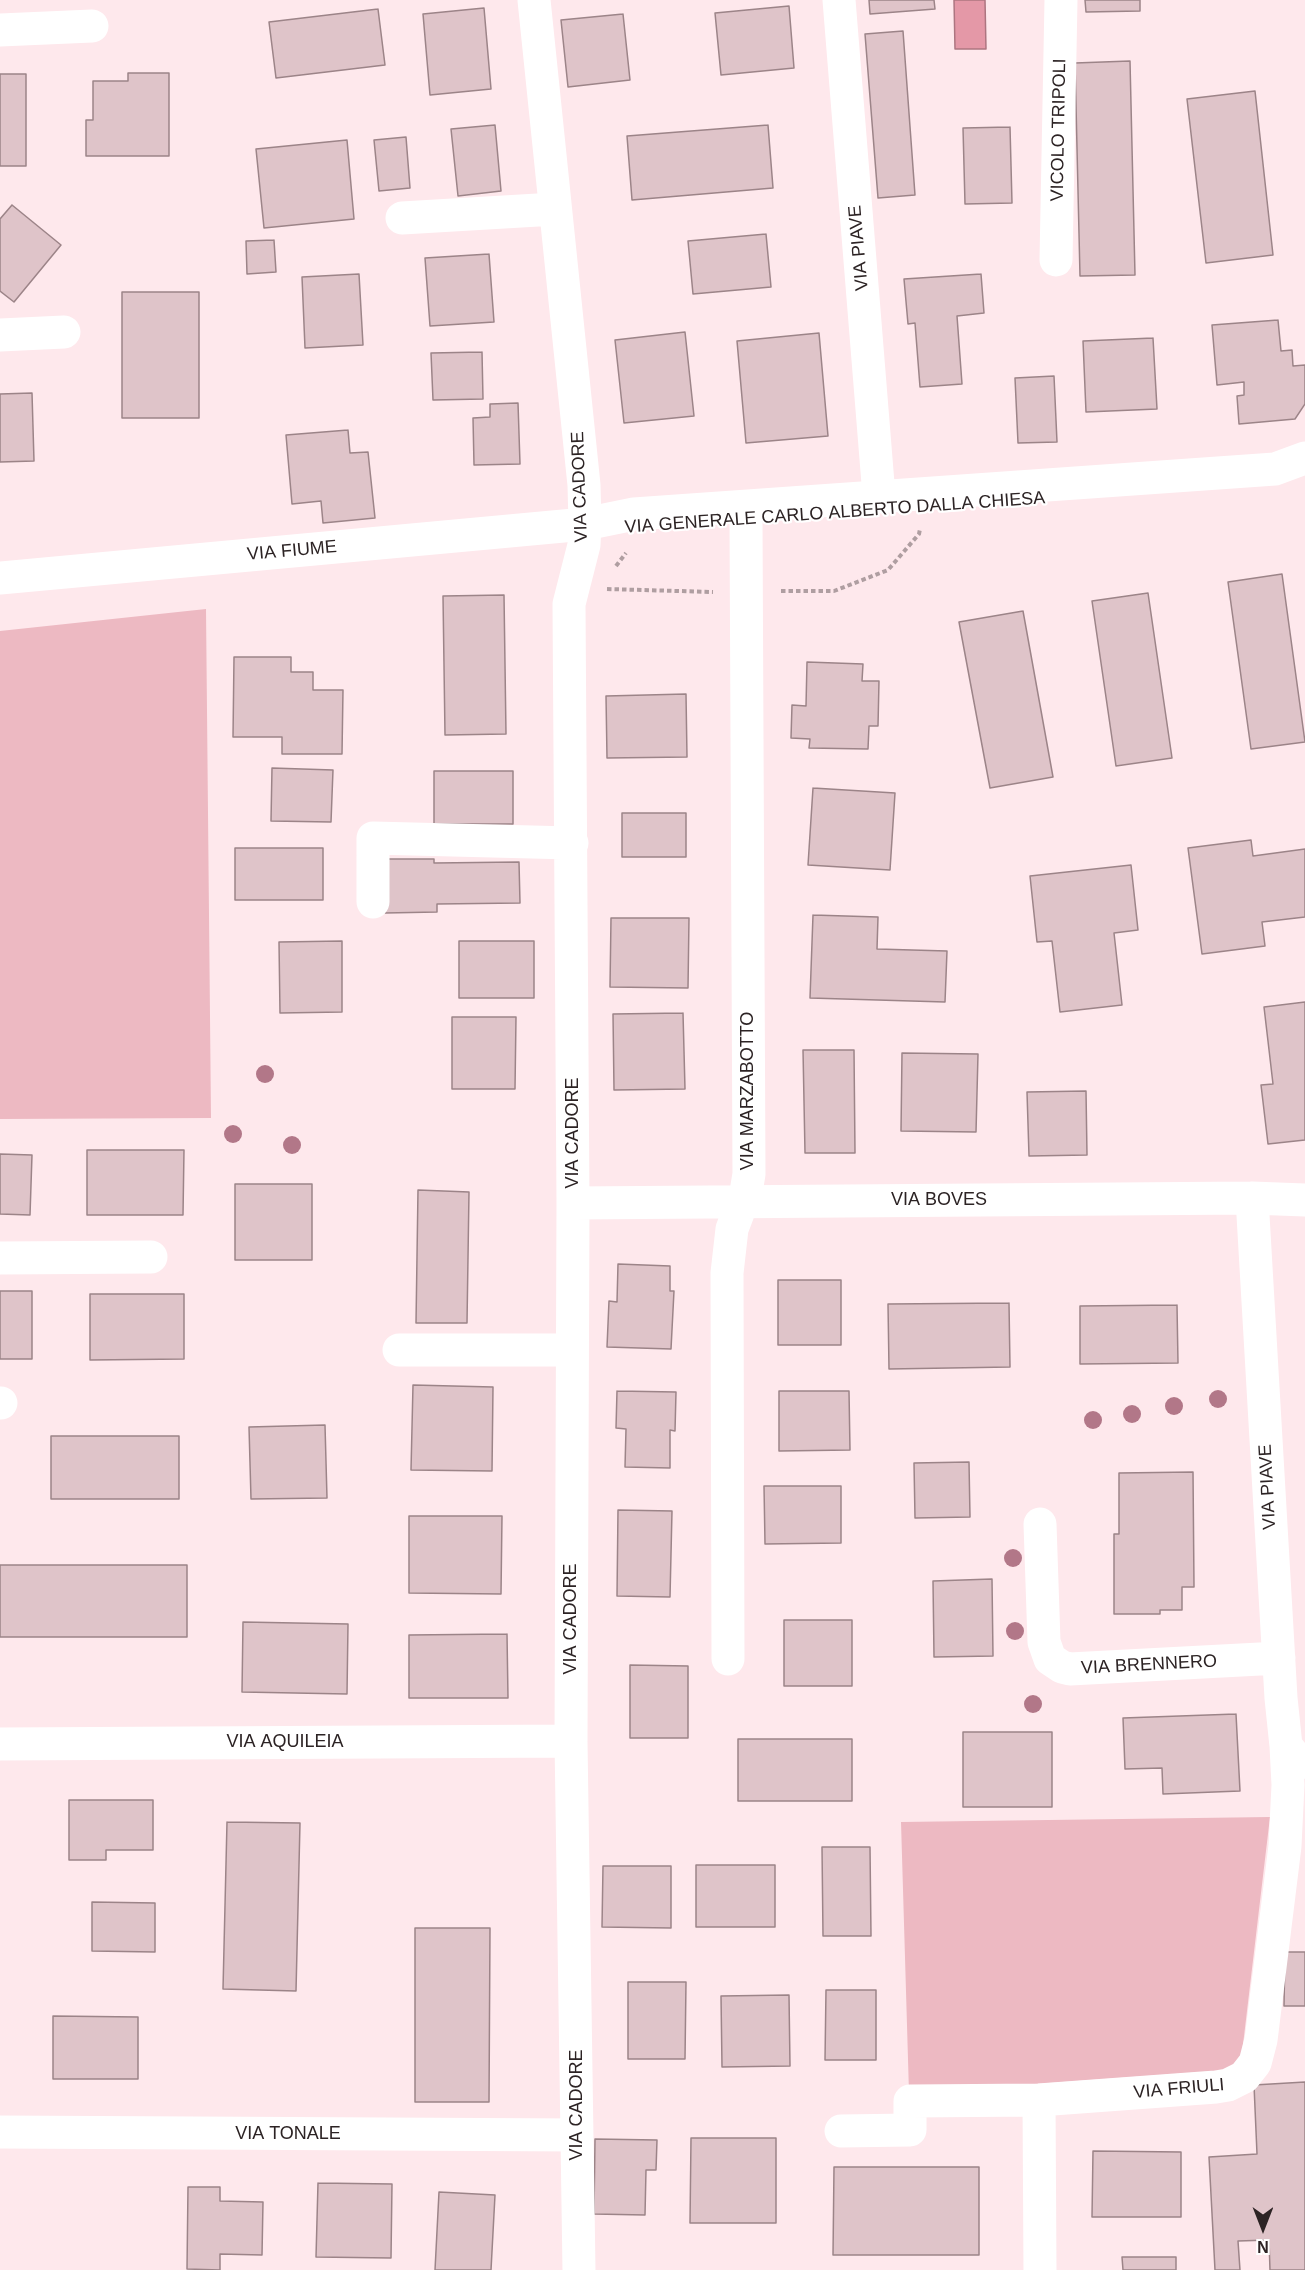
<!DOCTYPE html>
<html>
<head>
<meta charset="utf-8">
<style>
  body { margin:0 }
  #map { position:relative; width:1305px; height:2270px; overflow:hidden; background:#fee8ec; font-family:Arial,sans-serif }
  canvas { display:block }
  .north { position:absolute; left:1233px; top:2198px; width:60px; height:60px; -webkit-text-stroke:4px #fff; paint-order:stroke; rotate:180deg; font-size:16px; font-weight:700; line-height:24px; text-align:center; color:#2c2324 }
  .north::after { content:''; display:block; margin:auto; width:21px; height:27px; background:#2c2324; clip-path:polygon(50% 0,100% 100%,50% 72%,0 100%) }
</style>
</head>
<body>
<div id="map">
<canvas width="1305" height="2270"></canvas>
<div class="north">N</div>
</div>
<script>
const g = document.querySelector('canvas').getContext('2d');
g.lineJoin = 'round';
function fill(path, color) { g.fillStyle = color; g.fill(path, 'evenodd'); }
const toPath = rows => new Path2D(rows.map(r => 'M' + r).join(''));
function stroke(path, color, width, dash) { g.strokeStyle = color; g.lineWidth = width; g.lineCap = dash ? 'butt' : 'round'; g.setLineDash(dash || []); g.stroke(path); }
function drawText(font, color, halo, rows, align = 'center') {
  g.font = font + ' Arial,sans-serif'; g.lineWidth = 4.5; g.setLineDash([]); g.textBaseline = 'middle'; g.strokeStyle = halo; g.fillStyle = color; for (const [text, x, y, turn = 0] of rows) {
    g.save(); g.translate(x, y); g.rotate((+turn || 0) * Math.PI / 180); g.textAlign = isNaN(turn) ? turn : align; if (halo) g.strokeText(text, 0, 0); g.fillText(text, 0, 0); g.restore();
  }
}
const green = toPath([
  [206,609,211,1118,0,1119,0,631],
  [1270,1817,1242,2053,1231,2070,909,2093,901,1822]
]);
const water = toPath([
  [954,0,985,0,986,49,955,49,954,0]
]);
const building = toPath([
  [869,0,934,0,935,9,870,14,869,0],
  [1085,0,1140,0,1140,11,1086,12,1085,0],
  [789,6,794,68,721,75,715,13,789,6],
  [484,8,491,89,430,95,423,14,484,8],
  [378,9,385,65,276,78,269,22,378,9],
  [623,14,630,80,568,87,561,20,623,14],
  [903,31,915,195,878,198,865,34,903,31],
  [1130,61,1135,275,1080,276,1075,63,1130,61],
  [128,73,169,73,169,156,86,156,86,120,93,120,93,81,128,81,128,73],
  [0,74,26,74,26,166,0,166,0,74],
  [1255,91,1273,255,1206,263,1187,99,1255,91],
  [495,125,501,191,458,196,451,129,495,125],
  [768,125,773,188,632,200,627,136,768,125],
  [1010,127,1012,203,965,204,963,128,1010,127],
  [406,137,410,188,379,191,374,140,406,137],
  [347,140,354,219,264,228,256,149,347,140],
  [12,205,61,245,14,302,0,291,0,219,12,205],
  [766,234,771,287,693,294,688,241,766,234],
  [274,240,276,272,247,274,246,241,274,240],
  [489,254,494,322,430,326,425,258,489,254],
  [359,274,363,345,305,348,302,277,359,274],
  [981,274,984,313,957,316,962,384,920,387,915,323,908,324,904,279,981,274],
  [122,292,199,292,199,418,122,418,122,292],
  [1278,320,1281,351,1292,350,1293,366,1305,365,1305,404,1295,419,1239,424,1237,396,1244,395,1244,382,1217,385,1212,325,1278,320],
  [685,332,694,416,624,423,615,340,685,332],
  [819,333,828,436,746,443,737,341,819,333],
  [1153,338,1157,409,1086,412,1083,341,1153,338],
  [482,352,483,399,433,400,431,353,482,352],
  [1054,376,1057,442,1018,443,1015,378,1054,376],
  [32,393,34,461,0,462,0,394,32,393],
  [518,403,520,464,474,465,473,418,490,417,490,404,518,403],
  [348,430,350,453,368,452,375,518,323,523,321,501,292,504,286,435,348,430],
  [1282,574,1305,742,1251,749,1228,582,1282,574],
  [1148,593,1172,758,1116,766,1092,601,1148,593],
  [504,595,506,734,445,735,443,596,504,595],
  [1023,611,1053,777,990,788,959,622,1023,611],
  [234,657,291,657,291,672,313,672,313,690,343,690,342,754,282,754,282,737,233,737,234,657],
  [807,662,863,664,862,681,879,681,878,726,869,726,868,749,809,748,810,739,791,738,792,705,806,706,807,662],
  [686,694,687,757,607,758,606,696,686,694],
  [272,768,333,770,331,822,271,821,272,768],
  [434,771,513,771,513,824,434,824,434,771],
  [813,788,895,793,890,870,808,865,813,788],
  [622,813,686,813,686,857,622,857,622,813],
  [1251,840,1253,856,1305,849,1305,917,1262,922,1265,946,1202,954,1188,848,1251,840],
  [235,848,323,848,323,900,235,900,235,848],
  [384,859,434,859,434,863,519,862,520,903,437,904,437,912,385,913,384,859],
  [1131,865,1138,930,1114,933,1122,1005,1060,1012,1052,941,1037,942,1030,876,1131,865],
  [813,915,878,917,877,949,947,951,945,1002,810,998,813,915],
  [611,918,689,918,688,988,610,987,611,918],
  [342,941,342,1012,280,1013,279,942,342,941],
  [459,941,534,941,534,998,459,998,459,941],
  [1305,1002,1305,1140,1268,1144,1261,1085,1273,1084,1264,1007,1305,1002],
  [683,1013,685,1089,614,1090,613,1014,683,1013],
  [452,1017,516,1017,515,1089,452,1089,452,1017],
  [803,1050,854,1050,855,1153,805,1153,803,1050],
  [902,1053,978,1054,976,1132,901,1131,902,1053],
  [1086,1091,1087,1155,1029,1156,1027,1092,1086,1091],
  [87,1150,184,1150,183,1215,87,1215,87,1150],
  [0,1154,32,1155,30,1215,0,1214,0,1154],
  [235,1184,312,1184,312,1260,235,1260,235,1184],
  [418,1190,469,1192,467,1323,416,1323,418,1190],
  [618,1264,670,1266,670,1291,674,1291,671,1349,607,1347,609,1301,617,1302,618,1264],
  [778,1280,841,1280,841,1345,778,1345,778,1280],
  [0,1291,32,1291,32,1359,0,1359,0,1291],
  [90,1294,184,1294,184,1359,90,1360,90,1294],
  [1009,1303,1010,1367,889,1369,888,1304,1009,1303],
  [1177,1305,1178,1363,1080,1364,1080,1306,1177,1305],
  [413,1385,493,1387,492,1471,411,1470,413,1385],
  [617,1391,676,1392,675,1431,670,1430,670,1468,625,1467,626,1429,616,1428,617,1391],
  [779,1391,849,1391,850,1450,779,1451,779,1391],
  [325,1425,327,1498,251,1499,249,1427,325,1425],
  [51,1436,179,1436,179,1499,51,1499,51,1436],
  [969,1462,970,1517,915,1518,914,1463,969,1462],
  [1193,1472,1194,1587,1182,1587,1182,1610,1160,1610,1160,1614,1114,1614,1114,1534,1119,1534,1119,1473,1193,1472],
  [764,1486,841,1486,841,1543,765,1544,764,1486],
  [618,1510,672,1511,670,1597,617,1596,618,1510],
  [409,1516,502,1516,501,1594,409,1593,409,1516],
  [0,1565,187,1565,187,1637,0,1637,0,1565],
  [992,1579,993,1656,934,1657,933,1581,992,1579],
  [784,1620,852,1620,852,1686,784,1686,784,1620],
  [243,1622,348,1624,347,1694,242,1692,243,1622],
  [507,1634,508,1698,409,1698,409,1635,507,1634],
  [630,1665,688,1666,688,1738,630,1738,630,1665],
  [1236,1714,1240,1791,1163,1794,1162,1768,1125,1769,1123,1718,1236,1714],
  [963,1732,1052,1732,1052,1807,963,1807,963,1732],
  [738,1739,852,1739,852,1801,738,1801,738,1739],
  [69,1800,153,1800,153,1850,106,1850,106,1860,69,1860,69,1800],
  [227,1822,300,1823,296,1991,223,1989,227,1822],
  [822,1847,870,1847,871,1936,823,1936,822,1847],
  [696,1865,775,1865,775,1927,696,1927,696,1865],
  [603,1866,671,1866,671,1928,602,1927,603,1866],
  [92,1902,155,1903,155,1952,92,1951,92,1902],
  [415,1928,490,1928,489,2102,415,2102,415,1928],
  [1285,1952,1305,1952,1305,2006,1284,2006,1285,1952],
  [628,1982,686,1982,685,2059,628,2059,628,1982],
  [826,1990,876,1990,876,2060,825,2060,826,1990],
  [789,1995,790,2066,722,2067,721,1996,789,1995],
  [53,2016,138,2017,138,2079,53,2079,53,2016],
  [1305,2082,1305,2270,1270,2270,1269,2240,1238,2241,1240,2270,1215,2270,1209,2157,1257,2154,1254,2085,1305,2082],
  [691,2138,776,2138,776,2223,690,2223,691,2138],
  [595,2139,657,2140,656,2170,646,2170,645,2215,594,2214,595,2139],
  [1093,2151,1181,2152,1181,2217,1092,2217,1093,2151],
  [834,2167,979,2167,979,2255,833,2255,834,2167],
  [318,2183,392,2184,391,2258,316,2257,318,2183],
  [188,2187,220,2187,220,2201,263,2202,262,2255,220,2254,220,2270,187,2269,188,2187],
  [439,2192,495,2195,491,2270,435,2270,439,2192],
  [1122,2257,1176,2257,1176,2270,1123,2270,1122,2257]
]);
const path = toPath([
  [616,566,626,553],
  [607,589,713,592],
  [781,591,834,591,888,570,919,534,920,529]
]);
const minor = toPath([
  [534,0,584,485,585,524,584,545,569,604,573,1203,571,1741,579,2270],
  [839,0,879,496],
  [0,30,92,26],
  [402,218,555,209],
  [1056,260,1061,0],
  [0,335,64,332],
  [0,578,585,524,634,514,1275,469,1305,458],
  [373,902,373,838,572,843],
  [1252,1198,1281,1698,1286,1746,1300,1763],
  [573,1203,1252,1198,1305,1200],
  [0,1258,151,1257],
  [399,1350,572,1350],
  [0,1403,1,1403],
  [1040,1524,1044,1642,1050,1659,1062,1667,1070,1669,1279,1658],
  [728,1659,727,1273,732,1229,746,1192,749,1174,746,520],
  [0,1744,571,1741],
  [1039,2100,1040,2270],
  [841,2131,910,2130,910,2101,1039,2100,1216,2087,1228,2085,1244,2077,1255,2063,1261,2040,1285,1846,1288,1785,1286,1746],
  [0,2132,577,2135]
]);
const trees = [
  [265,1074],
  [233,1134],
  [292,1145],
  [1218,1399],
  [1174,1406],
  [1132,1414],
  [1093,1420],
  [1013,1558],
  [1015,1631],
  [1033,1704]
];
const streetNames = [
  ["VICOLO TRIPOLI",1059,130,-89],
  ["VIA PIAVE",859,248,-95],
  ["VIA CADORE",580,487,-92],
  ["VIA GENERALE CARLO ALBERTO DALLA CHIESA",835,513,-4],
  ["VIA FIUME",292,551,-5],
  ["VIA MARZABOTTO",748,1091,-90],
  ["VIA CADORE",573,1133,-90],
  ["VIA BOVES",939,1200],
  ["VIA PIAVE",1268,1487,-93],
  ["VIA CADORE",571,1619,-90],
  ["VIA BRENNERO",1149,1665,-3],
  ["VIA AQUILEIA",285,1742],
  ["VIA FRIULI",1179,2089,-5],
  ["VIA CADORE",577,2105,-90],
  ["VIA TONALE",288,2134]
];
fill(green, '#edb9c2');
fill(water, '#e498a7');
stroke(water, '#ad7580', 1.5);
fill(building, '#dfc4c9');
stroke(building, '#9c8488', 1.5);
stroke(path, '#af9ea1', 4, [4.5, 3]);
stroke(minor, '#fff', 33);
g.fillStyle = '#b27788';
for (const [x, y] of trees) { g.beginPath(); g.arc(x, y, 9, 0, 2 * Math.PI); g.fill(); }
drawText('18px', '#2c2324', '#fff', streetNames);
</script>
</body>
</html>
